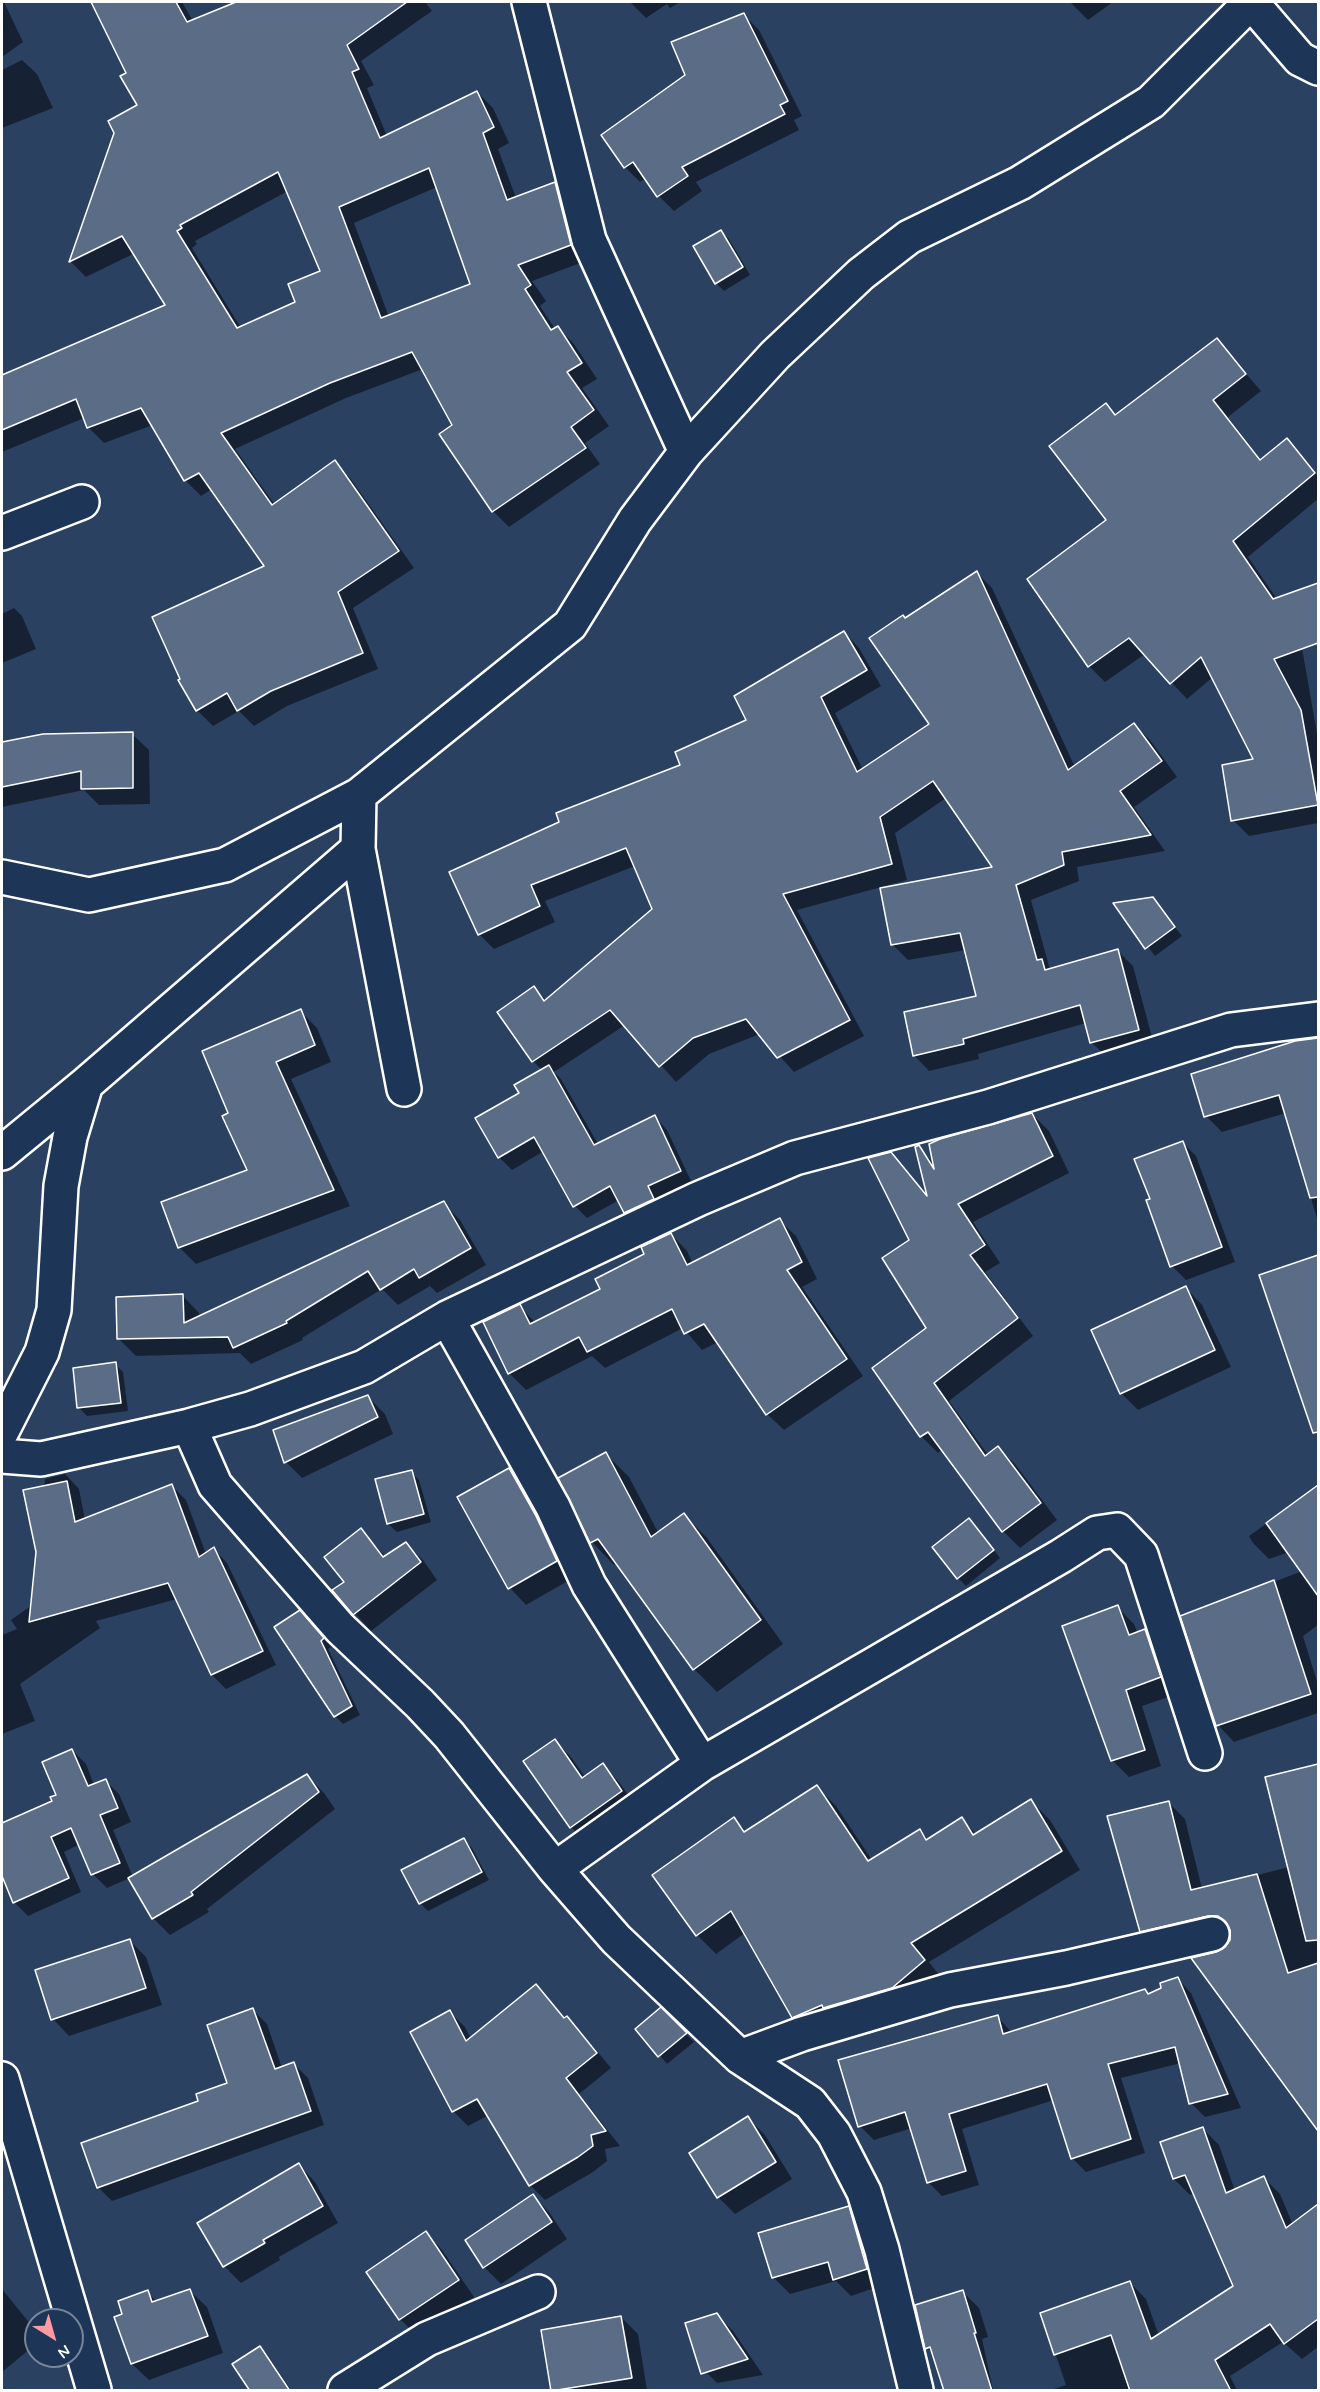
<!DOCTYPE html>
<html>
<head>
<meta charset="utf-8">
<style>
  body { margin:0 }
  #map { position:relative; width:1320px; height:2392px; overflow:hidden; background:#2a4161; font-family:Mynerve,sans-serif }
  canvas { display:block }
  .frame { position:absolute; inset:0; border:3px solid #fff; pointer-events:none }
  .north { position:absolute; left:24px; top:2308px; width:60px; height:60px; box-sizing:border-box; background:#1d3557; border:2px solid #77869a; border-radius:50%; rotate:143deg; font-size:16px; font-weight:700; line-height:24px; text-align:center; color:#fff }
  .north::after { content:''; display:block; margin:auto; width:21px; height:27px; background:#ff9aa2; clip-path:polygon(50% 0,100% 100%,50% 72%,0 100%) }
</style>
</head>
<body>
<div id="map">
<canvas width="1320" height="2392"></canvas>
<div class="frame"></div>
<div class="north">N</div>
</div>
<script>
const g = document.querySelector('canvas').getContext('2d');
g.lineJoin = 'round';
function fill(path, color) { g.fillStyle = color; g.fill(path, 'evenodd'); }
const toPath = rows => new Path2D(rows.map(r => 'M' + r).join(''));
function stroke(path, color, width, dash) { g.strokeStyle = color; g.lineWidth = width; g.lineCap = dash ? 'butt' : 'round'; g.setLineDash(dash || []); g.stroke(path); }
const shadow = toPath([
  [2,2,4,2,23,42,2,57],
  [141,2,182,2,193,21,239,2,425,2,432,11,361,61,374,85,367,88,387,136,477,92,493,108,509,143,498,149,516,198,555,184,570,200,586,261,532,281,546,301,540,306,555,329,558,328,574,344,597,379,582,388,609,426,585,443,600,464,509,527,493,511,454,425,423,369,346,398,235,449,275,505,334,462,350,478,414,568,353,608,378,669,287,706,254,726,239,711,213,726,197,710,266,567,212,489,201,496,185,480,153,425,104,443,88,427,84,418,2,452,2,371,4,376,167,306,135,253,86,277,71,262,116,132,139,106,128,73,102,21],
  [437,187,472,285,389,317,354,223],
  [288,191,322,272,297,302,241,328,192,248,197,244,195,241],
  [630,2,680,2,670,8,667,4,646,18],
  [1070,2,1113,2,1088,20],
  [744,15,759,30,802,116,794,120,799,130,696,182,702,191,674,211,659,196,646,178,640,182,625,167,603,135,687,76],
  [22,60,37,74,53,108,2,128,2,70],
  [721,231,729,239,750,275,724,291,716,283],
  [1217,340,1261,391,1228,417,1262,461,1287,440,1318,476,1318,499,1248,557,1277,599,1296,614,1318,739,1318,823,1249,836,1233,820,1255,761,1213,677,1187,699,1145,654,1105,682,1089,666,1108,521,1106,405,1117,416],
  [977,573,992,588,1075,767,1134,724,1150,740,1177,777,1134,807,1165,851,1077,867,1079,881,1031,900,1050,970,1118,951,1133,966,1154,1045,1107,1057,1091,1042,1086,1023,978,1054,979,1059,929,1071,914,1055,978,997,966,950,908,960,893,945,994,868,946,798,895,833,907,880,797,910,864,1036,794,1072,760,1034,709,1054,676,1082,625,1025,554,1072,561,1079,598,1144,655,1117,667,1130,692,1183,659,1199,666,1212,638,1225,625,1212,619,1200,587,1218,575,1206,544,1151,512,1170,499,1157,521,1093,542,1070,533,1061,534,988,547,1001,654,909,635,866,545,901,555,922,494,949,479,934,451,873,682,766,748,720,844,632,859,648,881,686,835,713,863,770,931,724,905,619],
  [14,608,22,616,36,649,2,663,2,614],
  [132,734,149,750,150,804,99,805,84,790,2,807,2,744,43,735],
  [1152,898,1182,936,1155,956,1115,904],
  [300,1011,317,1028,331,1062,291,1079,350,1206,196,1264,180,1248,163,1203,249,1171,230,1113],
  [1318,1039,1318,1222,1286,1113,1222,1132,1206,1116,1296,1042],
  [1032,1114,1049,1131,1069,1173,973,1222,1000,1263,985,1272,1033,1336,949,1401,988,1455,998,1448,1015,1464,1057,1520,1020,1548,1003,1531,943,1449,938,1453,921,1436,874,1369,928,1328,891,1154,928,1196,918,1147,935,1164],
  [1182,1142,1196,1156,1235,1262,1186,1280,1172,1266],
  [443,1203,460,1220,486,1265,437,1293,430,1286,398,1305,382,1289,302,1338,303,1340,251,1364,240,1353,136,1356,119,1339,183,1296,199,1313,199,1317],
  [779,1220,796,1236,817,1279,802,1287,863,1376,784,1430,767,1414,718,1342,702,1350,683,1328,605,1368,592,1356,526,1390,509,1373,519,1306,536,1323,602,1290,671,1234,687,1251,693,1264],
  [1318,1256,1318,1425,1284,1352,1286,1351,1261,1276],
  [1186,1288,1202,1305,1231,1367,1138,1410,1121,1393],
  [115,1364,123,1372,128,1411,87,1416,79,1408],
  [368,1397,385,1414,393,1434,302,1478,286,1462],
  [606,1454,629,1477,659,1534,684,1515,707,1538,783,1644,717,1692,694,1669,618,1563,614,1565,592,1542],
  [509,1470,526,1486,573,1578,526,1605,510,1588],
  [411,1472,419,1480,431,1522,397,1532,388,1524,377,1481],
  [65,1474,79,1489,85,1520,172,1486,186,1500,206,1554,214,1549,227,1563,276,1665,226,1689,212,1675,177,1599,96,1621,100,1628,20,1684,35,1721,2,1734,2,1635,17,1629,11,1620,32,1605,45,1479],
  [1318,1487,1318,1542,1269,1559,1253,1543,1249,1536],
  [977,1528,1000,1558,966,1586,958,1578],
  [361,1530,386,1557,406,1544,423,1560,437,1580,371,1631,334,1590,346,1582],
  [1318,1565,1318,1625,1303,1636,1318,1685,1318,1713,1234,1742,1218,1725,1182,1617],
  [1117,1607,1134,1624,1138,1634,1145,1631,1162,1647,1177,1694,1142,1706,1161,1766,1129,1777,1112,1760],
  [308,1620,331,1647,328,1649,360,1715,343,1724,335,1716],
  [555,1741,571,1757,585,1777,603,1765,619,1782,638,1809,588,1844,571,1827],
  [72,1750,86,1764,94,1785,105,1780,119,1794,131,1822,113,1830,133,1877,307,1776,324,1793,335,1809,207,1909,209,1912,170,1935,153,1918,130,1878,107,1888,93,1874,80,1844,64,1852,81,1892,28,1916,14,1902,2,1873,2,1825,54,1802],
  [1318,1765,1318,2129,1193,1959,1217,1954,1226,1948,1231,1940,1232,1932,1225,1931,1157,1947,1141,1931,1168,1802,1185,1819,1202,1889,1289,1867,1266,1778],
  [817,1787,836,1806,872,1860,919,1831,929,1840,962,1819,977,1835,1031,1801,1050,1820,1080,1870,929,1962,943,1980,812,2036,793,2017,745,1933,716,1954,697,1935,734,1819,747,1832],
  [464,1840,472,1848,489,1880,428,1911,420,1903],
  [130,1941,146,1957,162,2005,69,2036,53,2019],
  [1177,1978,1191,1993,1241,2108,1205,2117,1191,2103,1181,2063,1121,2078,1145,2153,1086,2172,1072,2158,1054,2100,962,2129,979,2185,942,2196,928,2182,912,2128,874,2140,860,2126,997,2016,1012,2033,1145,1991,1149,1995],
  [536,1986,566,2019,582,2033,611,2068,579,2094,620,2146,605,2149,607,2161,593,2172,545,2200,530,2185,489,2115,468,2126,453,2111,412,2032,450,2012,465,2027,471,2039],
  [661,2009,694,2042,667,2064,637,2029],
  [253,2010,267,2024,282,2068,294,2064,308,2078,324,2125,112,2201,98,2187,200,2102,229,2084],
  [748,2118,765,2135,792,2179,735,2214,718,2197,691,2153],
  [1203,2129,1219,2145,1235,2191,1264,2178,1280,2194,1293,2225,1318,2206,1318,2347,1302,2359,1283,2342,1230,2376,1237,2390,1051,2390,1066,2385,1042,2314,1130,2283,1146,2299,1159,2336,1235,2286,1195,2193,1190,2195,1174,2179],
  [299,2165,315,2182,338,2223,279,2257,280,2260,241,2283,224,2266],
  [533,2196,549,2212,567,2239,501,2284,484,2267,467,2240],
  [848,2208,865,2225,883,2285,851,2296,836,2281,790,2294,774,2278,760,2234],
  [426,2233,442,2250,474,2297,417,2336,400,2319],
  [2,2289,36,2331,36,2344,2,2372],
  [190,2291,207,2307,223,2353,149,2380,132,2364,116,2318,123,2315,147,2292,157,2302],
  [962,2291,979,2308,988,2337,982,2339,993,2390,945,2390,935,2356,927,2348],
  [716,2314,733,2331,763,2375,717,2383,700,2366],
  [621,2317,638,2334,647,2390,552,2390],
  [260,2347,268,2356,291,2390,252,2390]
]);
const building = toPath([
  [91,2,176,2,187,22,236,2,407,2,347,45,359,69,352,72,380,138,477,91,494,127,483,133,507,200,555,182,571,245,518,265,531,285,525,289,551,330,558,326,582,363,567,372,594,410,571,427,586,448,492,512,439,434,452,425,412,352,330,383,221,433,272,505,335,460,399,551,338,592,363,653,271,691,237,711,227,693,196,711,178,680,180,679,152,617,264,566,199,473,184,481,141,408,87,428,76,399,2,430,2,375,165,305,122,236,69,262,114,133,108,121,137,105,120,76,126,73,91,2],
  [429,168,470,284,381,318,339,207,429,168],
  [278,172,320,271,288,284,295,302,237,328,177,231,182,228,180,225,278,172],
  [744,13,788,101,780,105,785,114,682,167,688,176,657,197,633,162,624,168,601,135,685,75,671,42,744,13],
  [721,230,743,267,715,284,693,246,721,230],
  [1217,338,1246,374,1213,400,1260,460,1287,438,1315,473,1233,541,1273,599,1318,583,1318,643,1274,659,1301,710,1318,805,1231,821,1222,765,1253,759,1201,657,1170,684,1129,638,1088,667,1027,579,1106,520,1049,446,1106,403,1115,415,1217,338],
  [977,571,1068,770,1134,723,1162,761,1120,791,1151,835,1062,852,1064,865,1016,885,1037,960,1042,959,1045,970,1118,949,1139,1030,1090,1043,1080,1005,963,1039,964,1044,913,1056,904,1012,976,996,960,933,891,945,880,888,992,867,933,781,880,817,892,864,783,894,850,1020,777,1058,746,1019,693,1038,659,1067,610,1010,532,1062,497,1012,534,986,544,1001,652,909,626,848,531,885,540,906,478,935,449,872,559,822,556,813,680,765,675,752,746,720,734,696,844,631,867,670,821,697,857,772,929,724,869,638,903,615,905,618,977,571],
  [133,732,133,788,81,789,81,771,2,787,2,742,43,734,133,732],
  [1153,897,1175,927,1145,949,1113,903,1153,897],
  [301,1009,315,1045,276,1062,334,1190,178,1248,161,1202,247,1170,222,1116,228,1113,202,1051,301,1009],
  [1318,1038,1318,1197,1310,1198,1279,1095,1204,1117,1191,1074,1295,1041,1318,1038],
  [549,1065,594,1145,655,1115,681,1171,648,1186,654,1199,624,1213,610,1186,573,1207,534,1137,498,1158,475,1118,519,1093,514,1085,549,1065],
  [1032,1113,1053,1156,958,1204,985,1245,970,1255,1018,1318,934,1383,985,1456,998,1446,1041,1503,1002,1532,928,1432,920,1437,872,1368,926,1328,882,1258,909,1240,868,1158,891,1152,927,1196,915,1147,919,1145,934,1169,929,1144,940,1139,1032,1113],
  [1183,1141,1222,1247,1170,1267,1146,1200,1150,1199,1134,1159,1183,1141],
  [444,1201,471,1248,419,1278,414,1269,380,1290,368,1271,286,1321,287,1323,233,1348,228,1337,117,1339,116,1297,183,1294,184,1323,444,1201],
  [780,1218,802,1262,787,1270,847,1359,766,1415,704,1324,684,1334,672,1309,587,1352,579,1337,508,1374,483,1322,520,1304,530,1324,600,1289,595,1279,644,1254,641,1247,671,1233,687,1265,780,1218],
  [1318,1255,1318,1432,1313,1433,1259,1275,1318,1255],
  [1186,1286,1215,1350,1120,1394,1091,1330,1186,1286],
  [116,1362,121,1403,77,1408,73,1368,116,1362],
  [368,1395,378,1417,284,1463,273,1430,368,1395],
  [606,1452,651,1537,684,1513,761,1620,693,1670,598,1539,590,1543,558,1478,606,1452],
  [509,1468,536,1516,557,1561,508,1589,457,1497,509,1468],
  [412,1470,424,1514,387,1524,375,1479,412,1470],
  [67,1481,75,1522,172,1484,199,1557,214,1547,263,1651,211,1675,168,1583,29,1622,36,1552,23,1490,67,1481],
  [1318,1485,1318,1596,1266,1523,1318,1485],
  [969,1518,994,1550,957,1579,932,1547,969,1518],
  [361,1528,383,1557,406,1542,421,1562,353,1615,332,1590,344,1582,324,1557,361,1528],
  [1274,1580,1311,1694,1216,1726,1180,1616,1274,1580],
  [1118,1605,1129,1635,1145,1629,1161,1677,1126,1690,1145,1750,1111,1761,1062,1626,1118,1605],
  [300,1610,324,1638,321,1641,352,1706,334,1717,274,1627,300,1610],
  [555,1739,582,1778,603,1763,622,1791,570,1828,523,1761,555,1739],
  [72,1749,88,1786,106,1779,118,1808,100,1815,120,1863,91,1875,71,1828,51,1837,69,1878,13,1903,2,1876,2,1823,52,1801,50,1797,56,1795,42,1762,72,1749],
  [1318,1764,1318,1940,1306,1941,1265,1777,1318,1764],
  [307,1774,319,1792,191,1892,193,1895,152,1919,128,1878,307,1774],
  [817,1785,868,1861,920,1829,926,1840,962,1817,973,1835,1031,1799,1062,1851,911,1943,925,1960,892,1988,823,2008,822,2005,792,2018,731,1911,696,1936,652,1875,734,1817,744,1832,817,1785],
  [1169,1801,1191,1890,1257,1874,1288,1973,1318,1963,1318,2131,1191,1958,1216,1952,1225,1947,1230,1940,1230,1930,1226,1922,1218,1916,1208,1916,1140,1932,1107,1816,1169,1801],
  [464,1838,482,1872,419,1904,401,1870,464,1838],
  [130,1939,146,1988,51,2020,35,1970,130,1939],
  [1178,1977,1228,2094,1189,2104,1175,2047,1108,2064,1131,2139,1071,2159,1047,2084,949,2114,966,2171,927,2183,905,2112,858,2127,838,2060,998,2015,1003,2034,1145,1989,1148,1994,1161,1988,1160,1983,1178,1977],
  [536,1984,564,2018,567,2016,597,2053,566,2078,606,2131,591,2135,593,2146,578,2157,529,2186,477,2099,452,2112,410,2032,450,2010,466,2041,536,1984],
  [661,2007,687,2033,658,2057,635,2029,661,2007],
  [253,2008,275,2069,294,2062,311,2111,97,2188,81,2143,198,2101,196,2094,227,2083,207,2025,253,2008],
  [748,2116,776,2162,717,2198,689,2153,748,2116],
  [1203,2127,1226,2193,1264,2176,1286,2228,1318,2204,1318,2319,1284,2344,1270,2324,1215,2360,1231,2391,1130,2391,1111,2335,1054,2355,1040,2313,1130,2281,1151,2339,1233,2286,1185,2175,1173,2179,1160,2142,1203,2127],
  [299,2163,323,2206,263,2240,265,2243,223,2267,197,2223,299,2163],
  [533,2194,552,2222,483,2268,465,2240,533,2194],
  [849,2206,867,2269,833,2280,828,2262,772,2278,758,2233,849,2206],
  [426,2231,459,2280,399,2320,366,2272,426,2231],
  [190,2289,208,2336,131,2364,114,2317,122,2314,118,2301,148,2290,152,2302,190,2289],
  [963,2290,976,2333,974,2333,992,2391,944,2391,930,2347,925,2349,915,2305,963,2290],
  [717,2313,748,2359,701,2374,685,2323,717,2313],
  [621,2316,632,2378,551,2391,541,2330,621,2316],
  [260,2346,290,2391,250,2391,232,2364,260,2346]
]);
const street = toPath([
  [529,2,589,240,686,452],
  [1251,2,1300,59,1318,68],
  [2,533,82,502],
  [359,795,358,849,404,1089],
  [2,877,89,895,225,865,359,795,570,625,635,520,686,452,775,355,861,274,909,237,1020,183,1151,102,1251,2],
  [2,1153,86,1084],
  [447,1318,553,1507,589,1585,702,1764,555,1869],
  [189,1426,215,1485,340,1628,420,1704,449,1735,555,1869,616,1939,740,2057,810,2103,834,2134,864,2192,882,2250,916,2390],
  [2,1431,42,1352,54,1310,61,1186,70,1137,86,1084,358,849],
  [2,1456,41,1459,189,1426,250,1409,364,1367,447,1318,698,1199,795,1158,988,1107,1231,1030,1318,1019],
  [702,1764,1061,1556,1097,1533,1117,1530,1141,1555,1205,1753],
  [740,2057,802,2034,950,1990,1066,1968,1212,1934],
  [2,2079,94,2390],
  [345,2390,427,2339,538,2292]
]);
fill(shadow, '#0007');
fill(building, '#5b6c86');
stroke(building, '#fff', 1.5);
stroke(street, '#fff', 38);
stroke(street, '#1d3557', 33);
</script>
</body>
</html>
